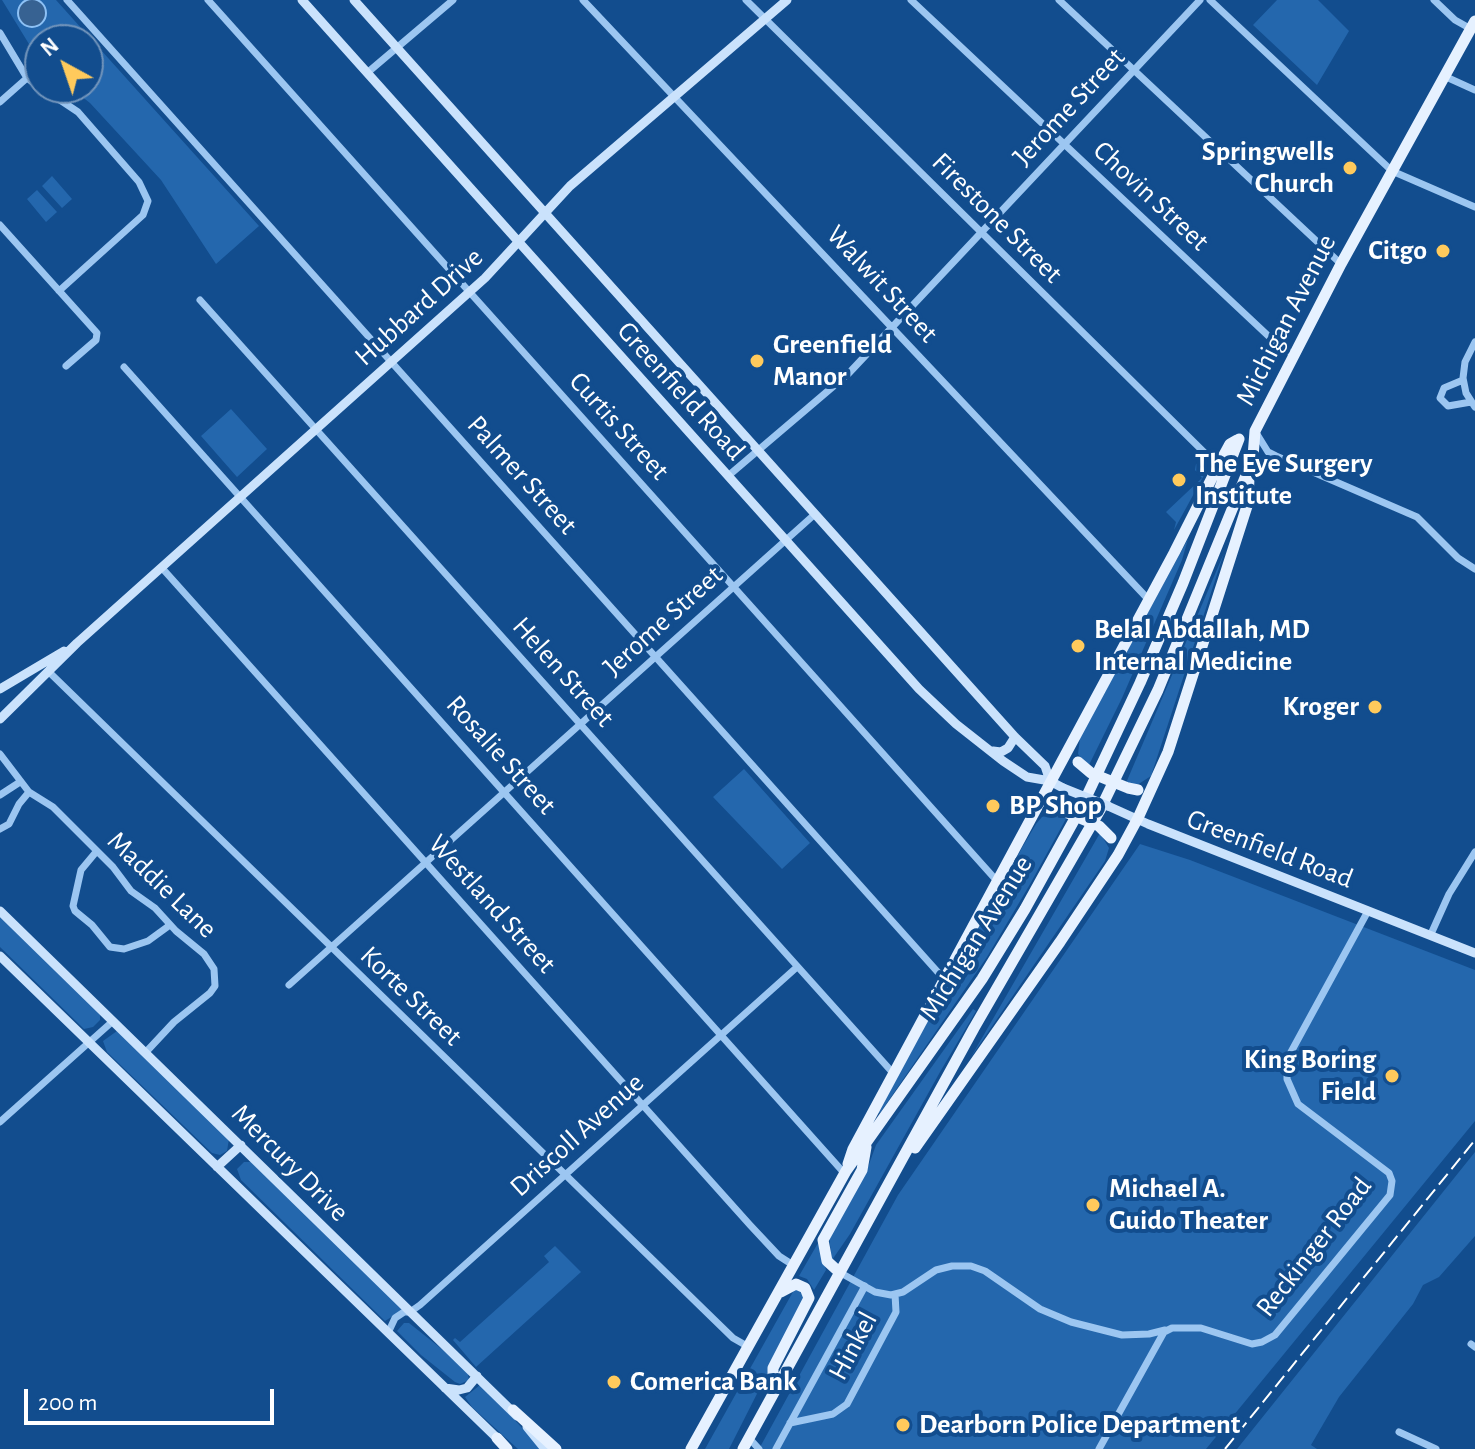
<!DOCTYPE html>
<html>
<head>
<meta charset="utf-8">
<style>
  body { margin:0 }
  #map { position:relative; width:1475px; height:1449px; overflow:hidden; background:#124d8e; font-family:"Alegreya Sans",sans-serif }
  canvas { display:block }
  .north { position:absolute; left:24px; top:24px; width:80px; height:80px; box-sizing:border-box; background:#124d8e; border:2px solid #7194bb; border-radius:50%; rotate:320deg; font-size:22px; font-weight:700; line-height:32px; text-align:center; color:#fff }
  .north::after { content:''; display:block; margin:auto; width:28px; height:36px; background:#ffca5c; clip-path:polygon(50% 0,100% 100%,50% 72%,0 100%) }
  .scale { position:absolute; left:24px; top:1389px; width:250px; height:36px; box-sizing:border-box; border:4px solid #fff; border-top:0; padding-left:10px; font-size:24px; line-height:28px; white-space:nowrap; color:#fff; -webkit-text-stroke:6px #124d8e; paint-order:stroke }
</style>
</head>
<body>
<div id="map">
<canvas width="1475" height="1449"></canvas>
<div class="north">N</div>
<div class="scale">200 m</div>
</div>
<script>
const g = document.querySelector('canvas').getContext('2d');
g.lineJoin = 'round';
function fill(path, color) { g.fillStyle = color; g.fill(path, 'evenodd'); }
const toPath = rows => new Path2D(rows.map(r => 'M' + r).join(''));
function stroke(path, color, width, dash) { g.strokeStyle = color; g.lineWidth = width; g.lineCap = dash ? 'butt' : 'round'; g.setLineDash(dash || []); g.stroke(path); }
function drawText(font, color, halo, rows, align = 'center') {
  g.font = font + ' "Alegreya Sans",sans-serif'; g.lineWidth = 8; g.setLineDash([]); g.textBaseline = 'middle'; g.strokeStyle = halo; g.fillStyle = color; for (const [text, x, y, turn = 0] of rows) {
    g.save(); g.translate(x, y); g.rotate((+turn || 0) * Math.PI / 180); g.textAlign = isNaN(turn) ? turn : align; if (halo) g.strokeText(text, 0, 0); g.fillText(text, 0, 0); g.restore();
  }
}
const green = toPath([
  [2,0,56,0,259,226,216,264,161,180,90,103,71,88,88,88,88,40,40,40,40,62],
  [1277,0,1318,0,1349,31,1317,85,1253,25],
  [52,176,72,199,62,208,42,186],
  [37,190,57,212,46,222,27,199],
  [231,409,267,449,237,477,201,436],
  [1201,462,1208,468,1174,530,1176,522,1166,512,1202,478,1195,470,1196,464],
  [1188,539,1182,560,1122,698,1088,767,1078,754,1080,737],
  [1224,553,1151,776,1137,785,1126,783],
  [744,769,810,843,782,869,713,797],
  [1051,814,1067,817,1029,886,987,957,880,1113,878,1112,1023,846,1036,824,1042,817],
  [1100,833,1109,848,1105,861,971,1057],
  [1140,844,1190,860,1475,970,1475,1121,1206,1449,759,1449,898,1195],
  [0,917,100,1014,100,1020,93,1027,84,1029,0,947],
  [973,1009,976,1011,940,1072,850,1234,832,1260,829,1237,868,1167,876,1145],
  [117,1031,229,1139,227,1151,220,1155,212,1153,107,1052,103,1041],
  [1475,1152,1475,1236,1439,1277,1423,1285,1413,1304,1339,1397,1311,1445,1317,1449,1237,1449],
  [244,1162,251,1162,401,1307,401,1311,385,1321,241,1180,237,1169],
  [818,1243,826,1270,814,1290,807,1279,799,1276],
  [555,1246,581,1272,476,1367,453,1340,455,1338,460,1342,549,1262,544,1256],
  [794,1290,799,1290,805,1299,729,1449,705,1449],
  [404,1323,409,1323,467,1369,469,1380,460,1384,455,1382,421,1355,397,1331],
  [480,1385,495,1398,541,1449,518,1449,472,1407,465,1397]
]);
const water = toPath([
  '18 13a14 14 0 1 1 28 0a14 14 0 1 1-28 0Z'
]);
const street = toPath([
  [67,0,944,979],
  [208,0,997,881],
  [583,0,1148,599],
  [746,0,1218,466],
  [911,0,1246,315,1278,345,1294,355],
  [1059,0,1341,264],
  [1210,0,1392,171,1475,207],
  [1434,0,1455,20,1471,29],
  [0,33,27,78,40,87],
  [367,73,453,0],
  [1444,76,1475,90],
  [42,88,78,112,139,182,148,201,143,215,59,291],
  [0,102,27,78],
  [0,225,97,333,96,340,66,366],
  [200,300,893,1073],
  [1475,342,1465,362,1463,378,1466,393,1475,407],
  [124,367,845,1174],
  [1463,380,1444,388,1440,398,1448,406,1471,402],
  [1255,431,1268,452,1276,456,1417,517,1458,558,1475,569],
  [728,476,849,373,1200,0],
  [162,568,750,1225,779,1256,793,1265],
  [49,672,733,1338,747,1346],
  [0,754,29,792,53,807,113,867,131,891,155,908,176,931,204,954,214,969,215,986,210,993,174,1022,146,1052],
  [0,795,20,782],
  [0,829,9,824,19,804,29,792],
  [96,852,81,870,73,906,75,911,92,925,110,947,124,949,148,941,170,925],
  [1431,934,1449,894,1475,852],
  [289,985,815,514],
  [0,1122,113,1021],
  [839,1272,875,1292,891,1295,903,1292,936,1270,952,1266,971,1266,985,1271,1040,1309,1071,1322,1122,1335,1149,1334,1165,1330],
  [388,1333,395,1318,404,1312,410,1312,420,1305,797,967],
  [1471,1344,1475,1347],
  [790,1423,833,1414,847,1404,896,1312,895,1294],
  [1399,1432,1436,1449],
  [749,1438,759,1449],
  [776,1449,865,1286],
  [1099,1449,1164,1332,1172,1328,1201,1328,1252,1344,1262,1342,1275,1335,1390,1195,1392,1181,1389,1173,1298,1104,1287,1079,1287,1066,1291,1052,1368,911]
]);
const secondary = toPath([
  [302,0,919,689,956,724,1003,761,1027,777,1050,781,1063,788],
  [354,0,1015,737,1045,766,1050,781],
  [0,689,64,651],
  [0,719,77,643,485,278,570,186,787,0],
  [993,751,1001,752,1008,748,1015,737],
  [1108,806,1148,824,1475,953],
  [0,911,517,1416],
  [0,956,501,1442],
  [217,1167,241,1145],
  [445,1388,459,1390,467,1388,477,1376],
  [527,1427,545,1449]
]);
const primary = toPath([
  [915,1148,1060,942,1118,855,1138,818,1168,752,1214,609,1248,503,1249,477],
  [848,1164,853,1149,1174,553,1218,466,1230,444,1237,440],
  [839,1272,827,1261,823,1240,862,1170,866,1147],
  [773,1388,773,1368,809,1298,805,1288,796,1284,781,1292],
  [513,1410,556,1449],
  [497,1438,507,1449],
  [691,1449,846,1171,982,979,1025,909,1083,804,1140,683,1183,583,1239,439],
  [743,1449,974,1028,1100,810,1158,690,1249,468,1253,457,1255,431,1341,264,1475,21]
]);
const rail = toPath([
  [1225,1449,1475,1140]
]);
const secondaryBridge = toPath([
  [1063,788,1108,806]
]);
const primaryBridge = toPath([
  [1078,762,1091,773,1128,788,1138,790],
  [1051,810,1065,812,1099,826,1111,838]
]);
const markers = [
  [1350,168,8,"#ffca5c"],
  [1443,251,8,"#ffca5c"],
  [757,361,8,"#ffca5c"],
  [1179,480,8,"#ffca5c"],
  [1078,646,8,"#ffca5c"],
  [1375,707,8,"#ffca5c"],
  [993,806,8,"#ffca5c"],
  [1392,1076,8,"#ffca5c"],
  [1093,1205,8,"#ffca5c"],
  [614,1382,8,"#ffca5c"],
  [903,1425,8,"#ffca5c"]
];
const streetNames = [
  ["Jerome Street",1069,107,-47],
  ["Chovin Street",1151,196,43],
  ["Firestone Street",997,218,45],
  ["Walwit Street",882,284,47],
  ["Hubbard Drive",419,307,-42],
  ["Michigan Avenue",1286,320,-63],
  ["Greenfield Road",681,391,48],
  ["Curtis Street",619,426,48],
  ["Palmer Street",522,475,48],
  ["Jerome Street",663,621,-42],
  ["Helen Street",563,672,48],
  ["Rosalie Street",501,755,48],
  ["Greenfield Road",1270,849,21],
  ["Maddie Lane",162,885,44],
  ["Westland Street",492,904,48],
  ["Michigan Avenue",976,938,-58],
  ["Korte Street",411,996,44],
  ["Driscoll Avenue",577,1135,-42],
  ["Mercury Drive",290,1163,45],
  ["Reckinger Road",1314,1247,-52],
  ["Hinkel",853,1346,-62]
];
const poiNames = [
  ["Springwells",1334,152,"right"],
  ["Church",1334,184,"right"],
  ["Citgo",1427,251,"right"],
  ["Greenfield",773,345],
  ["Manor",773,377],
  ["The Eye Surgery",1195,464],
  ["Institute",1195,496],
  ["Belal Abdallah, MD",1094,630],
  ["Internal Medicine",1094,662],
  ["Kroger",1359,707,"right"],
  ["BP Shop",1009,806],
  ["King Boring",1376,1060,"right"],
  ["Field",1376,1092,"right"],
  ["Michael A.",1109,1189],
  ["Guido Theater",1109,1221],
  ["Comerica Bank",630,1382],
  ["Dearborn Police Department",919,1425]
];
fill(green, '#2467ad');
fill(water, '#376292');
stroke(water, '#8dc1f5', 2);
stroke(street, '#9cc6f1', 7);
stroke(secondary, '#cae2fc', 9);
stroke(primary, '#e6f1ff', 11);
stroke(rail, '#fff', 2, [14, 6]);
stroke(secondaryBridge, '#cae2fc', 9);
stroke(primaryBridge, '#e6f1ff', 11);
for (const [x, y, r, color] of markers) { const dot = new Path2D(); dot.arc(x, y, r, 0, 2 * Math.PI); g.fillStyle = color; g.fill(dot); stroke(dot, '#124d8e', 3); }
drawText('28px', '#fff', '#124d8e', streetNames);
drawText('bold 28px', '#fff', '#124d8e', poiNames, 'left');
</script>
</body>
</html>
